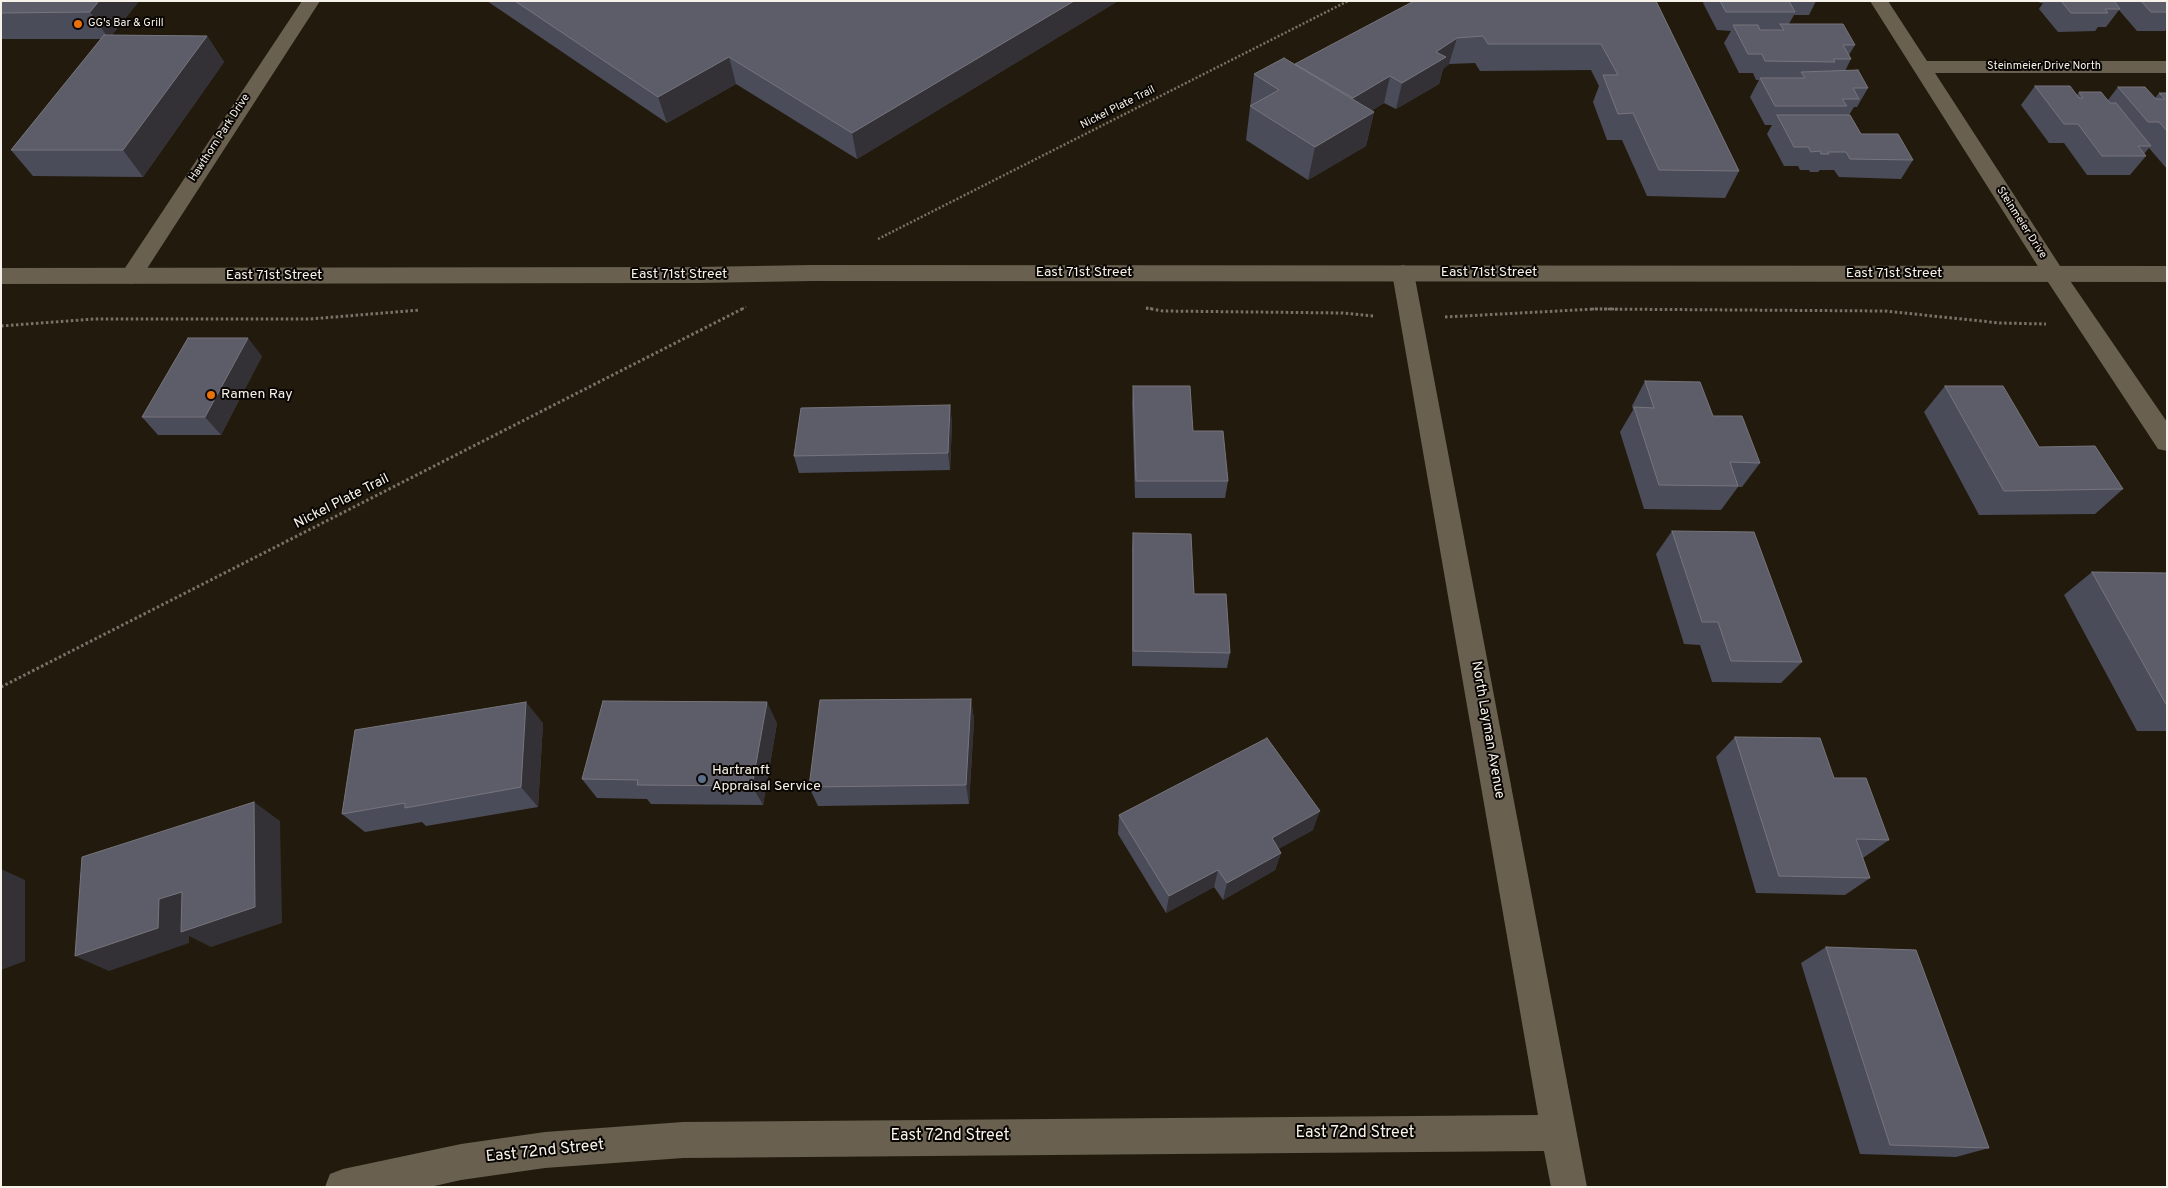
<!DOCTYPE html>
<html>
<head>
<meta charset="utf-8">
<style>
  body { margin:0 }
  #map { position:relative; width:2168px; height:1188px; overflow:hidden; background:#221b0d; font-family:Overpass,sans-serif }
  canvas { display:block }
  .frame { position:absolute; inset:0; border:2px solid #f7f2e9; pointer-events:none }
</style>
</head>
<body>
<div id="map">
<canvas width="2168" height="1188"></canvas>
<div class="frame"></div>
</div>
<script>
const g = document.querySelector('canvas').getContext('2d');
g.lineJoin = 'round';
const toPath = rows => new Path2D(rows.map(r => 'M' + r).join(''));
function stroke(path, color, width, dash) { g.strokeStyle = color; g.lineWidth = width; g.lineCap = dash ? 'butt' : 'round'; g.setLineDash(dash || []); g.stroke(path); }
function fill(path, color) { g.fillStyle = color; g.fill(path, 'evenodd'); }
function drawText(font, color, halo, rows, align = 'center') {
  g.font = font + ' Overpass,sans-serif'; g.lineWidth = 4; g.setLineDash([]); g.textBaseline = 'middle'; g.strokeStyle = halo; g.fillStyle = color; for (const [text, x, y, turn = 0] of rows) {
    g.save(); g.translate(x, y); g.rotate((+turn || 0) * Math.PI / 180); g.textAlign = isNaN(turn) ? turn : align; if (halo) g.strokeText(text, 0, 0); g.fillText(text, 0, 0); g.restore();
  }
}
const pathFar1 = toPath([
  [878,239,1348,1],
  [1146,308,1153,309],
  [742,309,746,307],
  [1592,309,1620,309]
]);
const path = toPath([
  [1146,308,1163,311,1343,313,1374,316],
  [1445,317,1595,309,1885,311,2000,323,2046,324],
  [1,326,94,319,310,319,420,310],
  [1,687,744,308]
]);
const street = toPath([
  [302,1,320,1,139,281,131,284,123,281,120,276,123,271,302,1],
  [1870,1,1888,1,1927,61,2167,61,2167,73,1935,73,2062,269,2167,422,2167,451,2158,449,2046,279,1870,1],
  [1403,265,1411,268,1414,273,1587,1187,1551,1187,1544,1151,683,1158,545,1168,461,1180,430,1187,325,1187,330,1174,343,1169,461,1144,545,1132,683,1122,1538,1115,1392,273,1395,268,1403,265]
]);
const secondary = toPath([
  [812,265,2167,266,2167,282,812,281,698,283,1,284,1,268,698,267,812,265]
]);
const wall = toPath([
  [1,1,139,1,112,35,207,36,224,62,143,177,33,176,11,150,101,39,1,39],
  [487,1,1118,1,857,159,736,84,667,123],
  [1656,1,1739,171,1725,198,1647,196,1622,140,1607,140,1593,102,1599,86,1591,70,1480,71,1475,63,1449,64,1443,69,1439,84,1396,109,1384,103,1371,111,1374,112,1366,146,1308,180,1246,140,1254,74,1294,64],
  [1704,1,1816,1,1809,15,1794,15,1789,24,1855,45,1849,55,1851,59,1845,71,1868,88,1857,107,1854,107,1849,115,1861,134,1913,160,1901,179,1839,177,1834,170,1820,170,1818,172,1810,172,1809,170,1800,170,1798,166,1784,166,1767,134,1772,125,1765,125,1750,97,1759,80,1756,80,1753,73,1739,73,1724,43,1731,31,1717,30,1703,3],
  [2038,1,2167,1,2167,28,2165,31,2137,31,2119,10,2106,27,2098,27,2095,31,2058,32,2039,9,2043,3,2040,3],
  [2035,86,2077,95,2079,92,2108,100,2118,87,2155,98,2159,93,2167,93,2167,169,2149,148,2144,154,2146,156,2130,175,2087,175,2064,143,2049,143,2021,105],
  [262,356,221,435,158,435,142,417],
  [1645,381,1713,416,1760,463,1742,487,1738,487,1721,510,1644,509,1620,432,1633,410,1632,406],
  [1133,386,1193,431,1228,481,1225,498,1135,498,1132,403],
  [1945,386,2039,447,2123,489,2095,514,1979,515,1924,412],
  [950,405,952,423,950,470,799,473,794,456],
  [1672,531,1802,662,1781,683,1712,682,1700,645,1684,644,1656,554],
  [1133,533,1194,594,1230,653,1227,668,1132,666,1132,549],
  [2092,572,2167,573,2167,731,2137,731,2064,595],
  [971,699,974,720,969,804,818,806,809,787],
  [543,723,538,807,426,826,422,822,365,832,342,814],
  [777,723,763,805,651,804,647,799,597,798,582,779],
  [1735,737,1834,778,1889,840,1863,858,1870,878,1845,895,1756,893,1716,757],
  [1119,815,1313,830,1278,849,1281,853,1275,870,1223,900,1214,887,1166,913,1118,834],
  [1826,947,1989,1148,1956,1157,1860,1154,1801,963]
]);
const shadedWall = toPath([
  [99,1,139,1,109,39,90,12],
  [1074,1,1118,1,857,159,852,133],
  [207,36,224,62,143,177,123,150],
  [1457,38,1449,64,1443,69,1439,84,1396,109,1402,83,1436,52],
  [729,57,736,84,667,123,658,97],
  [1390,76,1384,103,1348,124,1353,98],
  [1374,112,1366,146,1308,180,1315,147],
  [248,338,262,356,221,435,205,417],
  [950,405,952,423,950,470,948,453],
  [971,699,974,720,969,804,966,785],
  [526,702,543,723,538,807,521,787],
  [767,702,777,723,763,805,752,786],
  [254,802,280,821,282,923,211,947,189,936,189,943,109,971,75,956],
  [1320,811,1313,830,1266,856,1272,838],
  [1281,853,1275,870,1223,900,1227,883],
  [1,869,25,880,25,961,1,970],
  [1218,870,1214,887,1166,913,1169,896]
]);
const building = toPath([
  [1,1,99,1,90,12,1,13,1,1],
  [515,1,1074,1,852,133,729,57,658,97,515,1],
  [1414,1,1656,1,1739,171,1659,170,1633,113,1618,114,1603,75,1618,75,1601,44,1488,44,1483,36,1457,38,1436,52,1446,57,1402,83,1390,76,1353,98,1295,64,1414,1],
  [1720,1,1789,1,1795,12,1726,12,1720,1],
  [2061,1,2114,1,2120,9,2105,9,2108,13,2071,13,2061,1],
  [2141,1,2167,1,2167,12,2151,12,2141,1],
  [1780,24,1843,24,1855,45,1843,45,1851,59,1833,59,1835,62,1765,61,1762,54,1748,54,1733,25,1758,25,1760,30,1784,30,1780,24],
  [104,35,207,36,123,150,11,150,104,35],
  [1284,58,1374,112,1315,147,1250,106,1279,90,1254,74,1284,58],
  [1858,70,1868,88,1853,88,1859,99,1842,99,1847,106,1775,106,1760,78,1805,78,1801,72,1858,70],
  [2035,86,2070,86,2079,98,2083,98,2079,92,2101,92,2110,103,2116,103,2151,146,2138,146,2146,156,2102,156,2078,124,2064,124,2035,86],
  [2118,87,2145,87,2156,99,2165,99,2159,93,2167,93,2167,131,2159,122,2148,122,2118,87],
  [1777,115,1850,115,1861,134,1898,134,1913,160,1850,159,1846,152,1828,152,1829,154,1821,154,1820,151,1811,152,1808,147,1794,147,1777,115],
  [188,338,248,338,205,417,142,417,188,338],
  [1645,381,1700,382,1713,416,1742,416,1760,463,1730,462,1738,486,1659,485,1634,407,1654,408,1645,381],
  [1133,386,1190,386,1193,431,1223,431,1228,481,1136,481,1133,386],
  [1945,386,2003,386,2039,447,2095,446,2123,489,2004,491,1945,386],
  [950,405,948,453,794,456,801,408,950,405],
  [1672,531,1754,532,1802,662,1731,661,1718,622,1702,622,1672,531],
  [1133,533,1191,534,1194,594,1226,594,1230,653,1133,651,1133,533],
  [2092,572,2167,573,2167,706,2092,572],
  [971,699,966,785,809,787,820,700,971,699],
  [603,701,767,702,752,786,637,785,638,780,582,779,603,701],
  [526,702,521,787,405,808,405,803,342,814,355,730,526,702],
  [1735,737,1820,738,1834,778,1866,778,1889,840,1856,839,1870,878,1779,876,1735,737],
  [1267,738,1320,811,1272,838,1281,853,1227,883,1218,870,1169,896,1119,815,1267,738],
  [254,802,255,907,181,932,182,892,159,899,158,928,75,956,82,857,254,802],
  [1826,947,1916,950,1989,1148,1890,1145,1826,947]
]);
const markers = [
  [78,24,5,"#e8710a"],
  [211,395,5,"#e8710a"],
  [702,779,5,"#5c6f8a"]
];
const farPoinames = [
  ["GG's Bar & Grill",88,24]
];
const farStreetnames = [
  ["Steinmeier Drive North",2044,67],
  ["Nickel Plate Trail",1118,108,-27],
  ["Hawthorn Park Drive",220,138,-57],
  ["Steinmeier Drive",2021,223,57]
];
const streetNames = [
  ["East 71st Street",1084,273],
  ["East 71st Street",1489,273],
  ["East 71st Street",1894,274],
  ["East 71st Street",679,275],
  ["East 71st Street",274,276],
  ["Nickel Plate Trail",342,502,-27],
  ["North Layman Avenue",1487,730,80]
];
const poiNames = [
  ["Ramen Ray",221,395],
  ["Hartranft",712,771],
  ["Appraisal Service",712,787]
];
const nearStreetnames = [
  ["East 72nd Street",1355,1134],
  ["East 72nd Street",950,1137],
  ["East 72nd Street",545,1152,-6]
];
stroke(pathFar1, '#797266', 2.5, [2, 2]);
stroke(path, '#797266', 3, [2.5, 2.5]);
fill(street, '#696050');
fill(secondary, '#696050');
fill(wall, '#4b4c5a');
fill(shadedWall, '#333135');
fill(building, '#5d5d69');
stroke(building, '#76757d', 1);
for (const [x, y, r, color] of markers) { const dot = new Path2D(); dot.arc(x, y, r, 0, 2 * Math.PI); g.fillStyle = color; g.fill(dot); stroke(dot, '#090603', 2); }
drawText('11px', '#f7f2e9', '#090603', farPoinames, 'left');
drawText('11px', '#f7f2e9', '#090603', farStreetnames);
drawText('14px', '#f7f2e9', '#090603', streetNames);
drawText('14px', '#f7f2e9', '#090603', poiNames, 'left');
drawText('16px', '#f7f2e9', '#090603', nearStreetnames);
</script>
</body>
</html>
